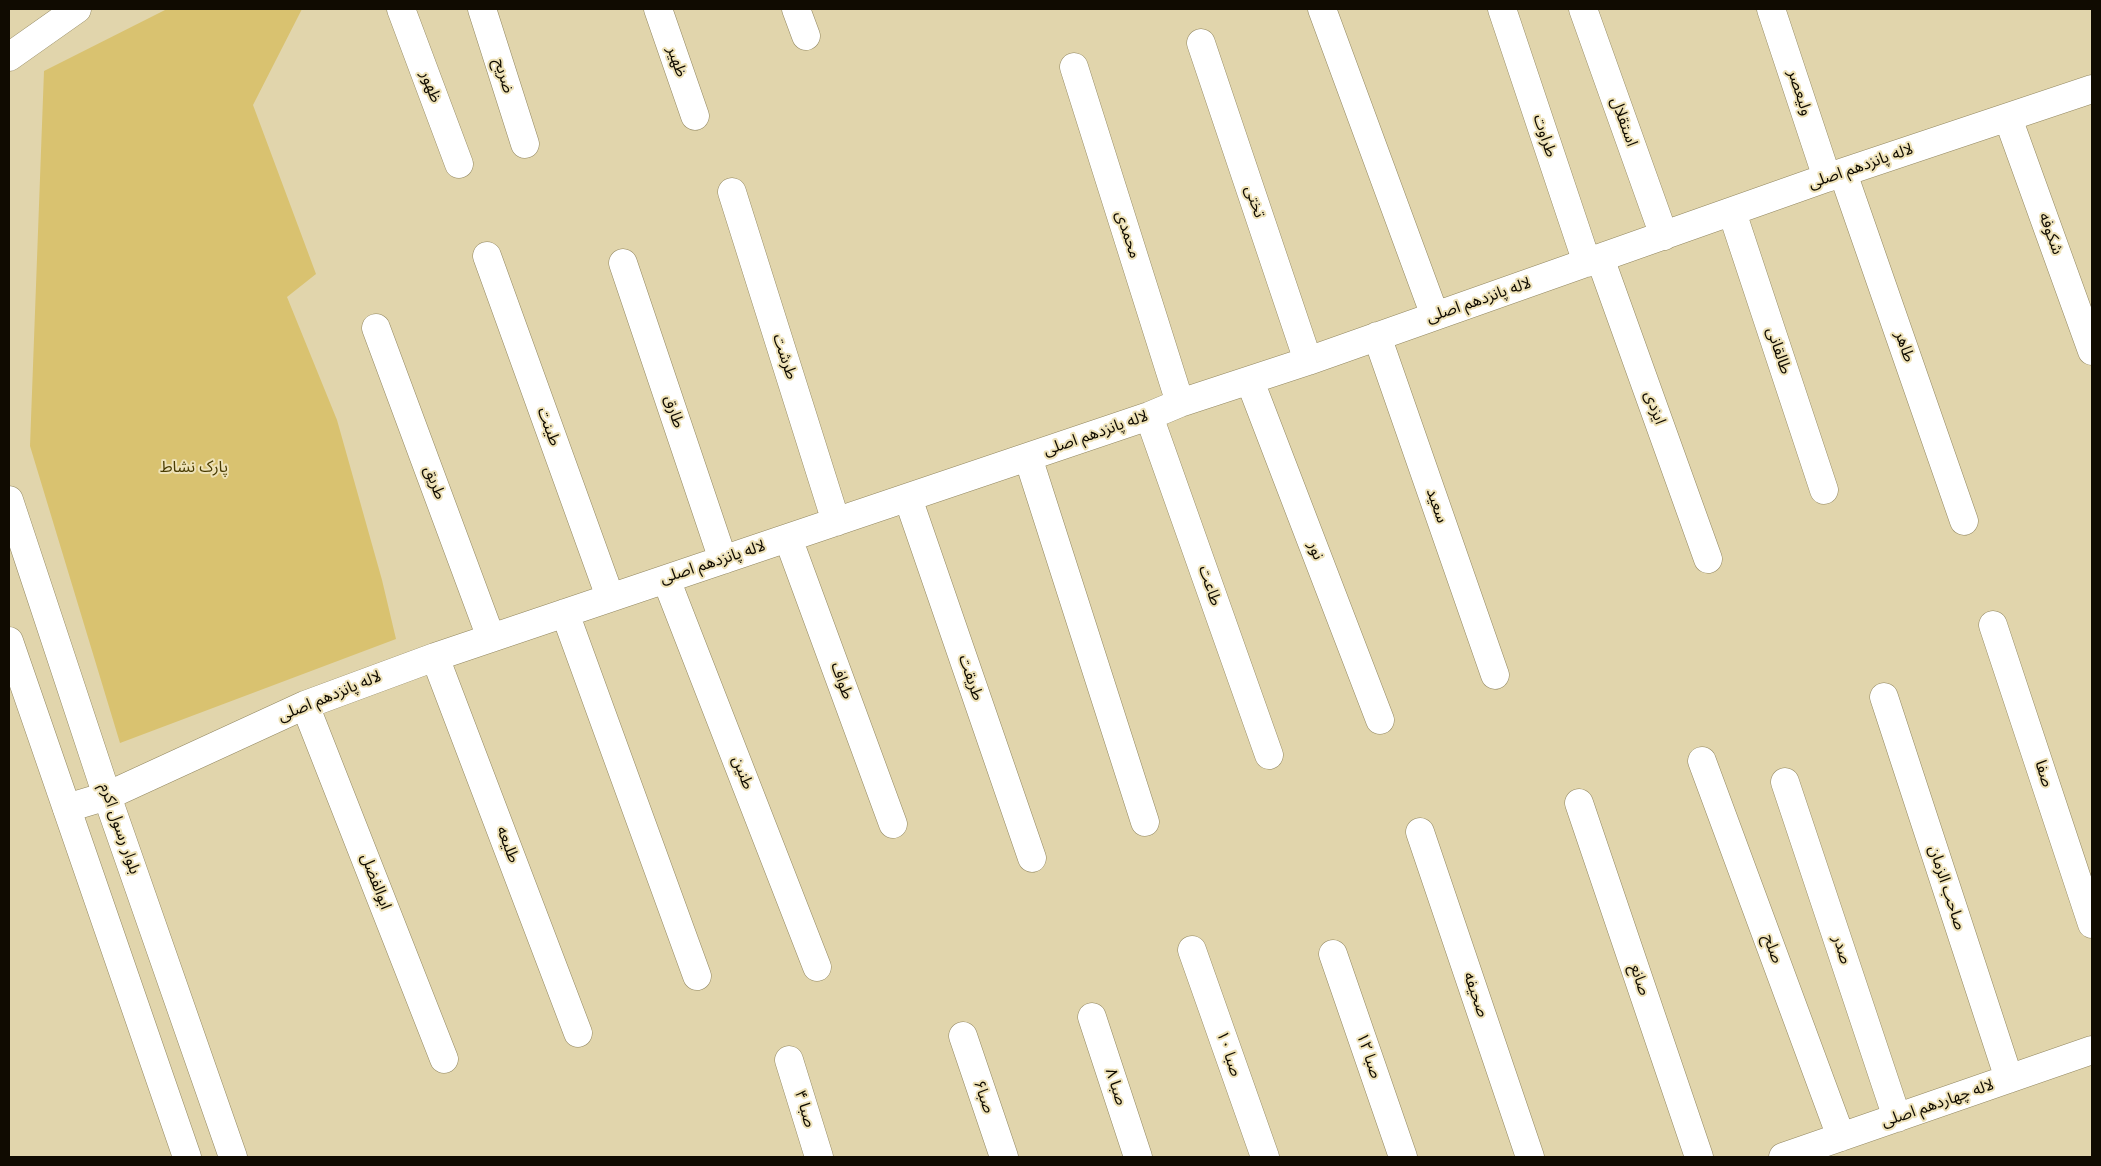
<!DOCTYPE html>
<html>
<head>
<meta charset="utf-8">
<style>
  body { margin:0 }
  #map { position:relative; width:2101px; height:1166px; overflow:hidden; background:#e1d5ac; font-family:"Nunito Sans",sans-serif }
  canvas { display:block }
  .frame { position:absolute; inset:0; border:10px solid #100b01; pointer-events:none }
</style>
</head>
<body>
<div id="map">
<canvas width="2101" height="1166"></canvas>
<div class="frame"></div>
</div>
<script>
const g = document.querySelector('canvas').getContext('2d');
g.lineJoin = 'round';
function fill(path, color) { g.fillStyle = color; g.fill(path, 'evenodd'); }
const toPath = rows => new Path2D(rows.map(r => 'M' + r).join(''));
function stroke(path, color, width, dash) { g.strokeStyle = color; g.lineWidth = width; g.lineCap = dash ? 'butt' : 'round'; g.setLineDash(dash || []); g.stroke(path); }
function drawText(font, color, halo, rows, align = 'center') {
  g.font = font + ' "Nunito Sans","Noto Sans Arabic",sans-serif'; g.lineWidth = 4; g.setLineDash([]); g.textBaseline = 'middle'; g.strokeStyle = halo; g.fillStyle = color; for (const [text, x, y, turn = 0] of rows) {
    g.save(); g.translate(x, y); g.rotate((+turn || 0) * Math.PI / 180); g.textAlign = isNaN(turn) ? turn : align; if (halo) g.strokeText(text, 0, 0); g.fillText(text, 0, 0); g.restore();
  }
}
const green = toPath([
  [167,9,302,9,253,105,316,274,287,297,337,420,382,580,396,639,120,743,30,446,44,71]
]);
const street = toPath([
  [401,9,459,164],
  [482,9,525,144],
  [658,9,695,116],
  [796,9,806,36],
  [1322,9,1435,316],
  [1502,9,1587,263],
  [1583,9,1664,236],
  [1771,9,1827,178],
  [1201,43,1308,361],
  [9,57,77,9],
  [1074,67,1180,403],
  [2008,118,2092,351],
  [1843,173,1964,521],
  [732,192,836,522],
  [1732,212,1824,490],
  [487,256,610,597],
  [1600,258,1708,559],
  [623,263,723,560],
  [376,328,491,638],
  [1377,336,1495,675],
  [1250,381,1380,720],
  [1149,416,1269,755],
  [1028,457,1145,822],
  [908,498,1032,858],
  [788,538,893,824],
  [666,579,817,967],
  [565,613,697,976],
  [1993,625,2092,924],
  [435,657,578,1033],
  [1884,697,2009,1079],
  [305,705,444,1059],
  [1702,761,1841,1137],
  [1785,782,1897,1118],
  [1579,803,1699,1157],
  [67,808,107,796,305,705,435,657,1149,416,1180,403,1308,361,1826,178,2092,89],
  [1420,832,1530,1157],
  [1192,950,1265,1157],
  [1333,954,1403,1157],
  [1092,1017,1138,1157],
  [963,1036,1004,1157],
  [789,1060,819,1157],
  [1783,1157,2092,1050]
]);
const secondary = toPath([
  [9,500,107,796,233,1157],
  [9,641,187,1157]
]);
const streetNames = [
  ["ظهیر",676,62,71],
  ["ضریح",503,76,73],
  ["ظهور",430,87,69],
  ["ولیعصر",1799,93,72],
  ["استقلال",1623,122,70],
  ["طراوت",1544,136,72],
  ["لاله پانزدهم اصلی",1861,167,-19],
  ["تختی",1254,202,71],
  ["شکوفه",2050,234,70],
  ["محمدی",1127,235,72],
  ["لاله پانزدهم اصلی",1479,301,-19],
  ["طاهر",1904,347,71],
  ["طالقانی",1778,351,72],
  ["طرشت",784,357,72],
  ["ایزدی",1654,408,70],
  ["طارق",673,412,71],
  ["طینت",548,427,70],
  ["لاله پانزدهم اصلی",1096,434,-19],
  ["طریق",434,483,70],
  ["سعید",1436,506,71],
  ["نور",1315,551,69],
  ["لاله پانزدهم اصلی",713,563,-18],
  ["طاعت",1209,586,71],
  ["طریقت",970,678,71],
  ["طواف",841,681,70],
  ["لاله پانزدهم اصلی",330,697,-22],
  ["طنین",742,773,69],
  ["صفا",2043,774,72],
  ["بلوار رسول اکرم",119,829,71],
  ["طلیعه",507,845,69],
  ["ابوالفضل",375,882,69],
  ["صاحب الزمان",1946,888,72],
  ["صلح",1772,949,70],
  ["صدر",1841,950,72],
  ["صانع",1639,980,71],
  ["صحیفه",1475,995,71],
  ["صبا ۱۰",1228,1054,71],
  ["صبا ۱۲",1368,1056,71],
  ["صبا ۸",1115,1087,72],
  ["صبا۶",983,1097,71],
  ["لاله چهاردهم اصلی",1938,1104,-19],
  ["صبا ۴",804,1109,73]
];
const parkNames = [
  ["پارک نشاط",194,468]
];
fill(green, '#d9c270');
stroke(street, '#928760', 29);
stroke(secondary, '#928760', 29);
stroke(street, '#fff', 28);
stroke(secondary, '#fff', 28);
drawText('16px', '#100b01', '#eee2b8', streetNames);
drawText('16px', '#483b01', '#eee2b8', parkNames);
</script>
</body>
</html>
